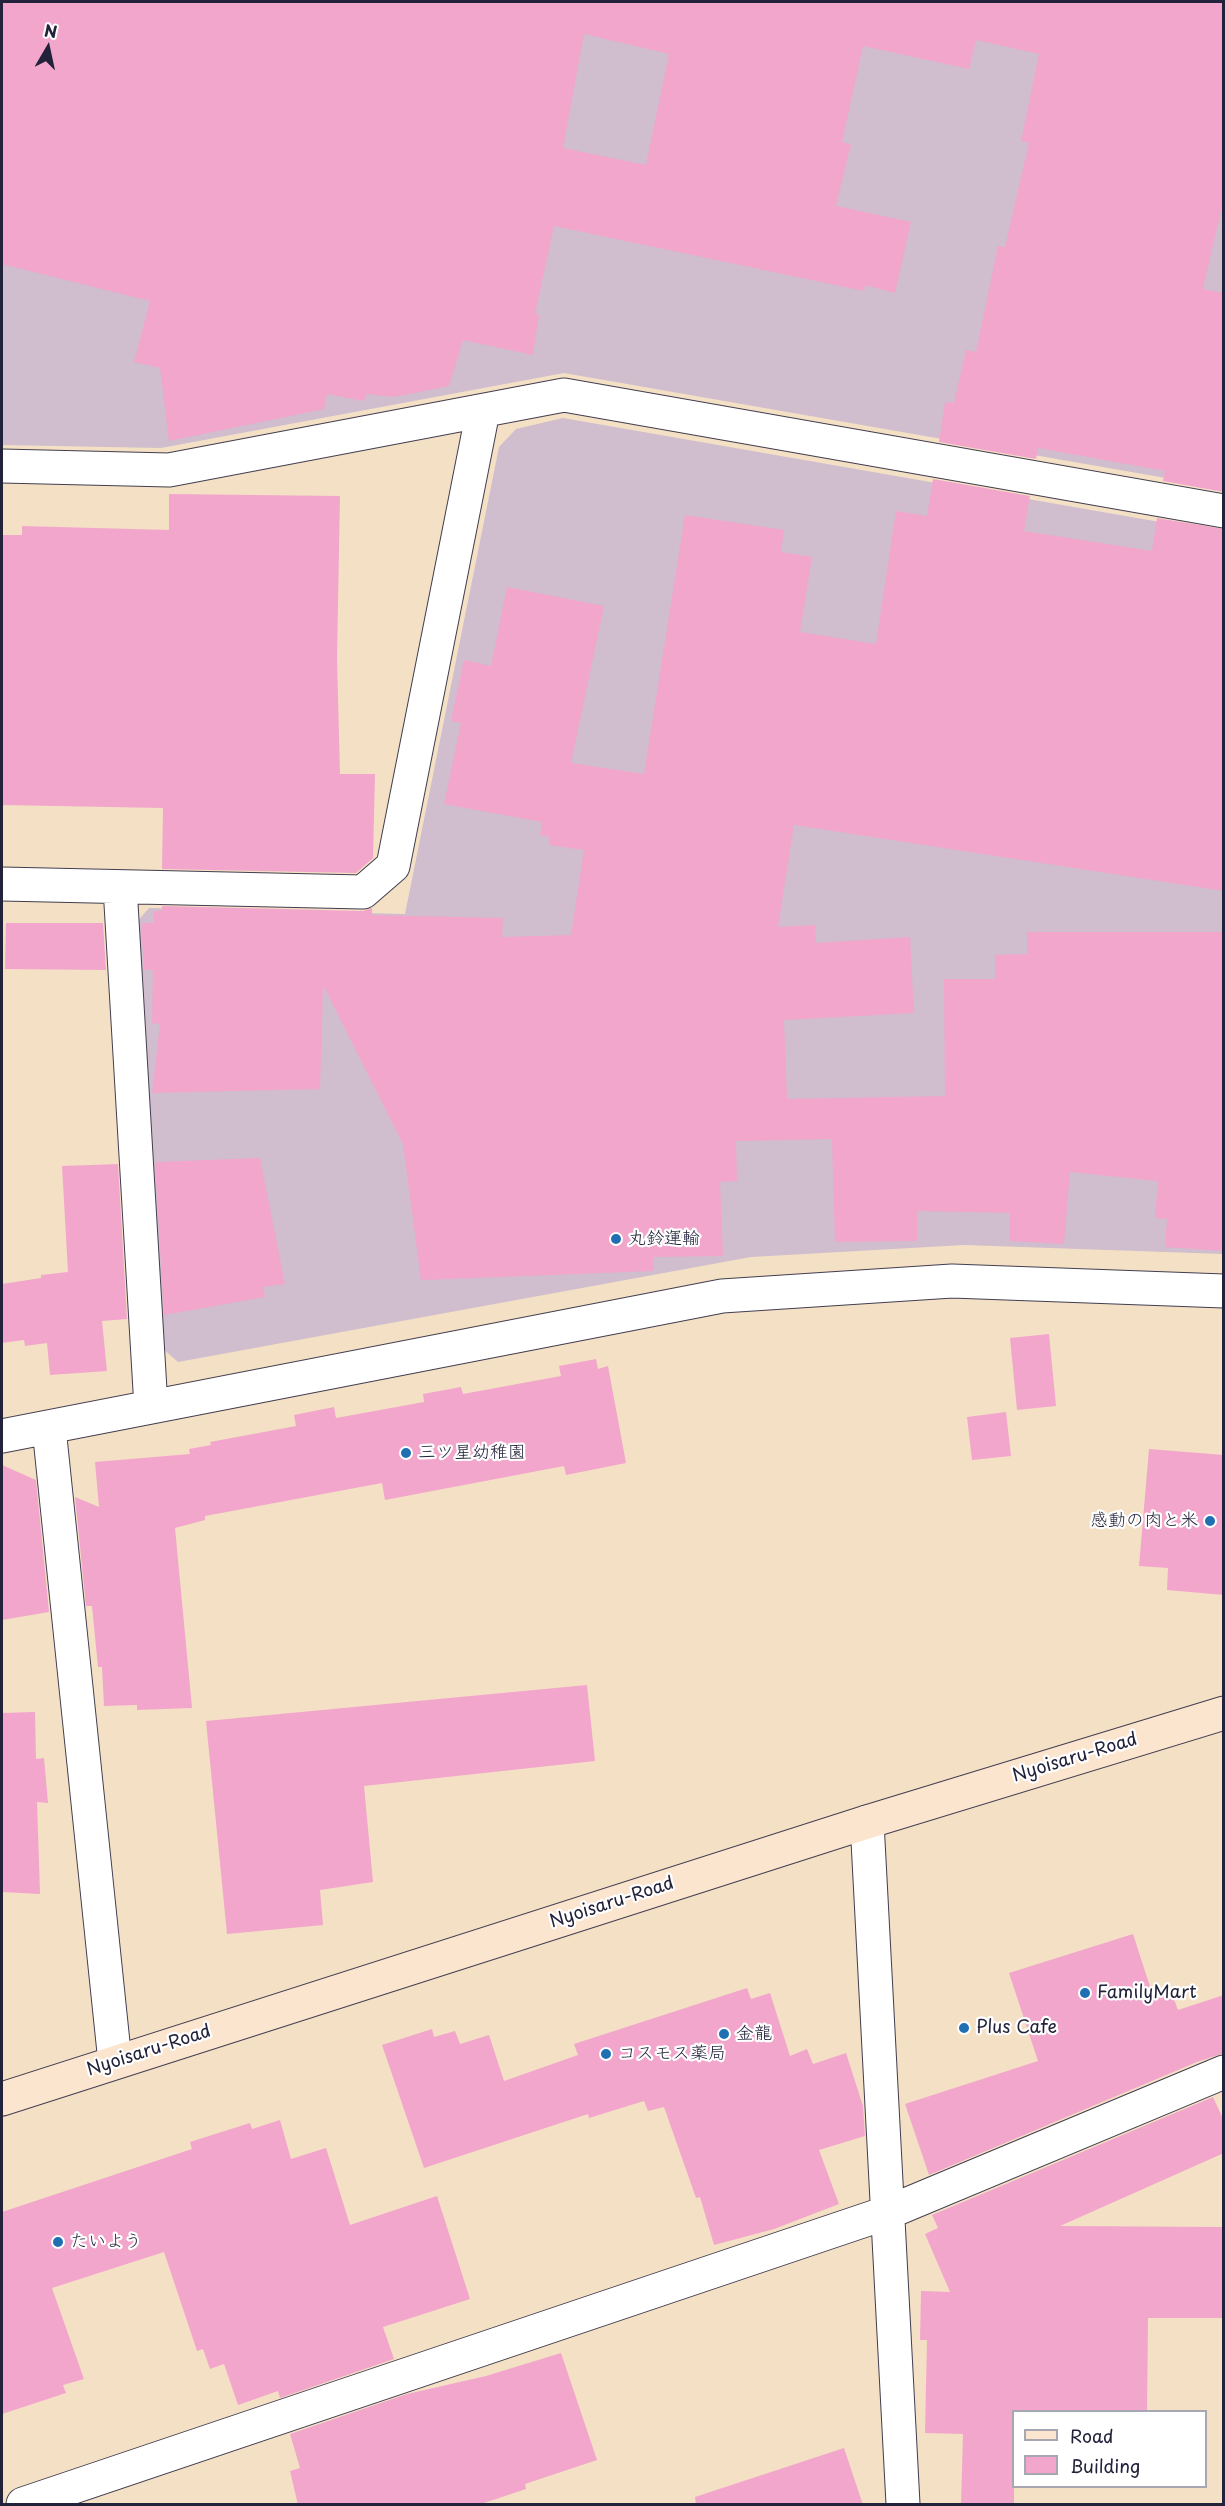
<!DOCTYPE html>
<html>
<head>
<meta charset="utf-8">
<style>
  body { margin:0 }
  #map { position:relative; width:1225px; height:2506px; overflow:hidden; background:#f4e0c5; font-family:"Playpen Sans",sans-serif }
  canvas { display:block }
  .frame { position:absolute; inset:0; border:3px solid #22223b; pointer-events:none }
  .legend { position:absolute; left:1012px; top:2410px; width:195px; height:78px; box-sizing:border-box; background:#fff; border:2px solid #a7a7b1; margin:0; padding:8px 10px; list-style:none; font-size:18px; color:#22223b }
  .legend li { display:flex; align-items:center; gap:12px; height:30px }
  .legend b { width:30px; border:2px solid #a7a7b1 }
  .north { position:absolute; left:18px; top:18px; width:60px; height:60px; -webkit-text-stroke:4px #fff; paint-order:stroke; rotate:9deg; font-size:16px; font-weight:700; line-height:24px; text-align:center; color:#22223b }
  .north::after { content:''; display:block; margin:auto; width:21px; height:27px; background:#22223b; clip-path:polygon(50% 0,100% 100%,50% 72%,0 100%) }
</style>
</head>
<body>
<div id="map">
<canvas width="1225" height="2506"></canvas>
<div class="frame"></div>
<ul class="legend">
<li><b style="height:8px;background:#fce5cf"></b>Road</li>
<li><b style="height:16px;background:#f2a6cc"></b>Building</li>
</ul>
<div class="north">N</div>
</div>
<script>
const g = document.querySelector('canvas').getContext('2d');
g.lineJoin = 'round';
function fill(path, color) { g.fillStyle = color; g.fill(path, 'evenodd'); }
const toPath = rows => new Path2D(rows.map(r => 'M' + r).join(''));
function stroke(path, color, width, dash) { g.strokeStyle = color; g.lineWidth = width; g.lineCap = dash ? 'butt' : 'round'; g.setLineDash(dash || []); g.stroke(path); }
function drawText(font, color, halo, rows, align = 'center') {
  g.font = font + ' "Playpen Sans","Klee One",sans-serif'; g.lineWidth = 4.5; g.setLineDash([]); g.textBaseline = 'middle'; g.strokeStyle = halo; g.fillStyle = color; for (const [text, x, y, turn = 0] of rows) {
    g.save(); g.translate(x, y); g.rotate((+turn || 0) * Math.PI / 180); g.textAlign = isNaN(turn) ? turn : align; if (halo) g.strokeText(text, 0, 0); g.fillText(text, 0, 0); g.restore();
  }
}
const industrial = toPath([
  [2,2,1223,2,1223,488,564,373,161,448,2,445],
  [563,418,1223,533,1223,1254,964,1245,751,1257,178,1362,162,1348,135,924,149,908,405,914,499,447,516,429]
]);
const building = toPath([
  [2,2,1224,2,1224,197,1203,289,1224,293,1224,492,1163,481,1165,471,1038,448,1036,459,939,442,945,402,954,403,966,350,976,352,998,246,1005,247,1029,143,1021,141,1039,54,976,40,969,69,863,46,842,142,851,144,836,206,911,222,895,293,865,285,864,291,554,226,535,314,539,315,533,355,463,340,449,386,394,397,367,394,364,401,327,394,324,409,169,441,160,368,134,362,150,301,2,264],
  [584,34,669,54,646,165,563,148],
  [933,479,1030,496,1024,531,1152,551,1157,518,1224,529,1224,891,794,825,778,927,815,925,816,943,910,937,914,1013,784,1020,787,1099,945,1096,944,979,995,979,995,955,1027,954,1027,932,1224,932,1224,1251,1165,1247,1167,1219,1155,1218,1158,1181,1070,1172,1064,1244,1010,1241,1010,1213,917,1211,917,1241,835,1242,832,1139,736,1141,737,1181,720,1182,723,1256,653,1257,654,1271,421,1280,403,1144,323,985,320,1089,152,1093,160,1024,152,1023,153,970,144,970,141,923,154,923,154,911,162,911,162,906,363,911,372,908,372,915,503,918,502,937,571,935,584,850,549,845,550,837,540,835,542,822,444,804,461,723,451,721,464,660,491,666,507,587,604,606,571,763,644,774,685,515,784,530,781,552,812,557,800,632,876,644,896,511,927,516],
  [169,494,340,496,337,658,340,774,375,774,373,858,356,873,162,869,163,808,2,805,2,535,22,535,22,526,169,530],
  [6,923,103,923,106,970,5,969],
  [260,1158,285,1284,263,1287,265,1297,164,1315,155,1162],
  [118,1164,127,1319,102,1321,107,1371,50,1375,47,1343,25,1346,24,1340,2,1343,2,1284,41,1278,41,1275,68,1272,62,1166],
  [1049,1334,1056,1406,1017,1410,1010,1338],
  [596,1359,598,1369,608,1366,626,1463,566,1475,564,1466,385,1500,382,1483,205,1516,205,1520,175,1528,192,1708,137,1710,137,1705,104,1706,102,1667,98,1667,92,1606,86,1606,75,1497,99,1507,95,1462,190,1454,189,1449,211,1445,210,1442,296,1426,294,1415,334,1407,336,1418,424,1402,423,1394,461,1387,463,1394,561,1376,559,1366],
  [1006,1412,1011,1456,972,1460,967,1417],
  [1149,1449,1224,1455,1224,1595,1167,1590,1168,1568,1139,1566],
  [2,1465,36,1480,49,1612,2,1620],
  [587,1685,595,1761,364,1786,373,1882,320,1890,323,1925,227,1934,206,1721],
  [35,1712,36,1759,44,1758,48,1803,37,1802,40,1894,2,1892,2,1713],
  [1133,1934,1154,1999,1172,1994,1178,2010,1224,1995,1224,2053,1197,2062,929,2175,905,2104,1038,2061,1009,1973],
  [747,1988,751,1999,770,1993,790,2056,807,2049,813,2064,846,2053,863,2106,865,2136,819,2150,839,2204,774,2229,714,2245,700,2197,696,2198,664,2107,648,2111,644,2101,589,2118,588,2114,424,2168,382,2045,432,2029,434,2037,455,2031,460,2044,489,2035,504,2081,578,2055,574,2044],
  [1213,2097,1224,2121,1224,2153,1060,2226,1224,2227,1224,2318,1148,2318,1147,2412,1014,2412,1014,2505,961,2505,963,2434,925,2433,927,2340,920,2340,921,2291,950,2292,925,2234,938,2228,932,2215],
  [280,2120,291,2159,326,2148,350,2225,437,2196,470,2299,383,2327,394,2359,280,2398,278,2391,238,2405,224,2364,210,2369,203,2349,197,2351,164,2252,52,2288,84,2379,63,2385,66,2393,2,2414,2,2212,192,2149,190,2142,250,2123,252,2129],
  [561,2353,597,2460,525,2484,526,2489,478,2505,298,2505,290,2471,300,2468,290,2434,407,2394,486,2376],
  [844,2448,863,2505,696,2505,695,2497]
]);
const street = toPath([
  [2,466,169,470,564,395,1224,511],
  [2,884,363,892,393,866,483,411],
  [120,887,151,1407],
  [49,1428,115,2062],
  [2,1436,722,1296,952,1281,1224,1291],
  [867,1822,903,2504],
  [23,2504,889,2212,1224,2072]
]);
const secondary = toPath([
  [2,2099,867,1822,1224,1713]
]);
const markers = [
  [616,1239,6,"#1f6fb2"],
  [406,1453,6,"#1f6fb2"],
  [1210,1521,6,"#1f6fb2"],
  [1085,1993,6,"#1f6fb2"],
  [964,2028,6,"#1f6fb2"],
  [724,2034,6,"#1f6fb2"],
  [606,2054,6,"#1f6fb2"],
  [58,2242,6,"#1f6fb2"]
];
const poiNames = [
  ["丸鈴運輸",628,1239],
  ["三ツ星幼稚園",418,1453],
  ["感動の肉と米",1198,1521,"right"],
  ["FamilyMart",1097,1993],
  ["Plus Cafe",976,2028],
  ["金龍",736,2034],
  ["コスモス薬局",618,2054],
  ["たいよう",70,2242]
];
const streetNames = [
  ["Nyoisaru-Road",1075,1758,-17],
  ["Nyoisaru-Road",612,1903,-18],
  ["Nyoisaru-Road",149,2051,-18]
];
fill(industrial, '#d0bdcd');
fill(building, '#f2a6cc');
stroke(street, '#423e50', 35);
stroke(secondary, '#423e50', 35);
stroke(street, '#fff', 33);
stroke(secondary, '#fce5cf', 33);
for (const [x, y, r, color] of markers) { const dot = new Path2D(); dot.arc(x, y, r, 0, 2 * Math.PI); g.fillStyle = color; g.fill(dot); stroke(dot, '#fff', 2); }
drawText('18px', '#22223b', '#fff', poiNames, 'left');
drawText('18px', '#22223b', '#fff', streetNames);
</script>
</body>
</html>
